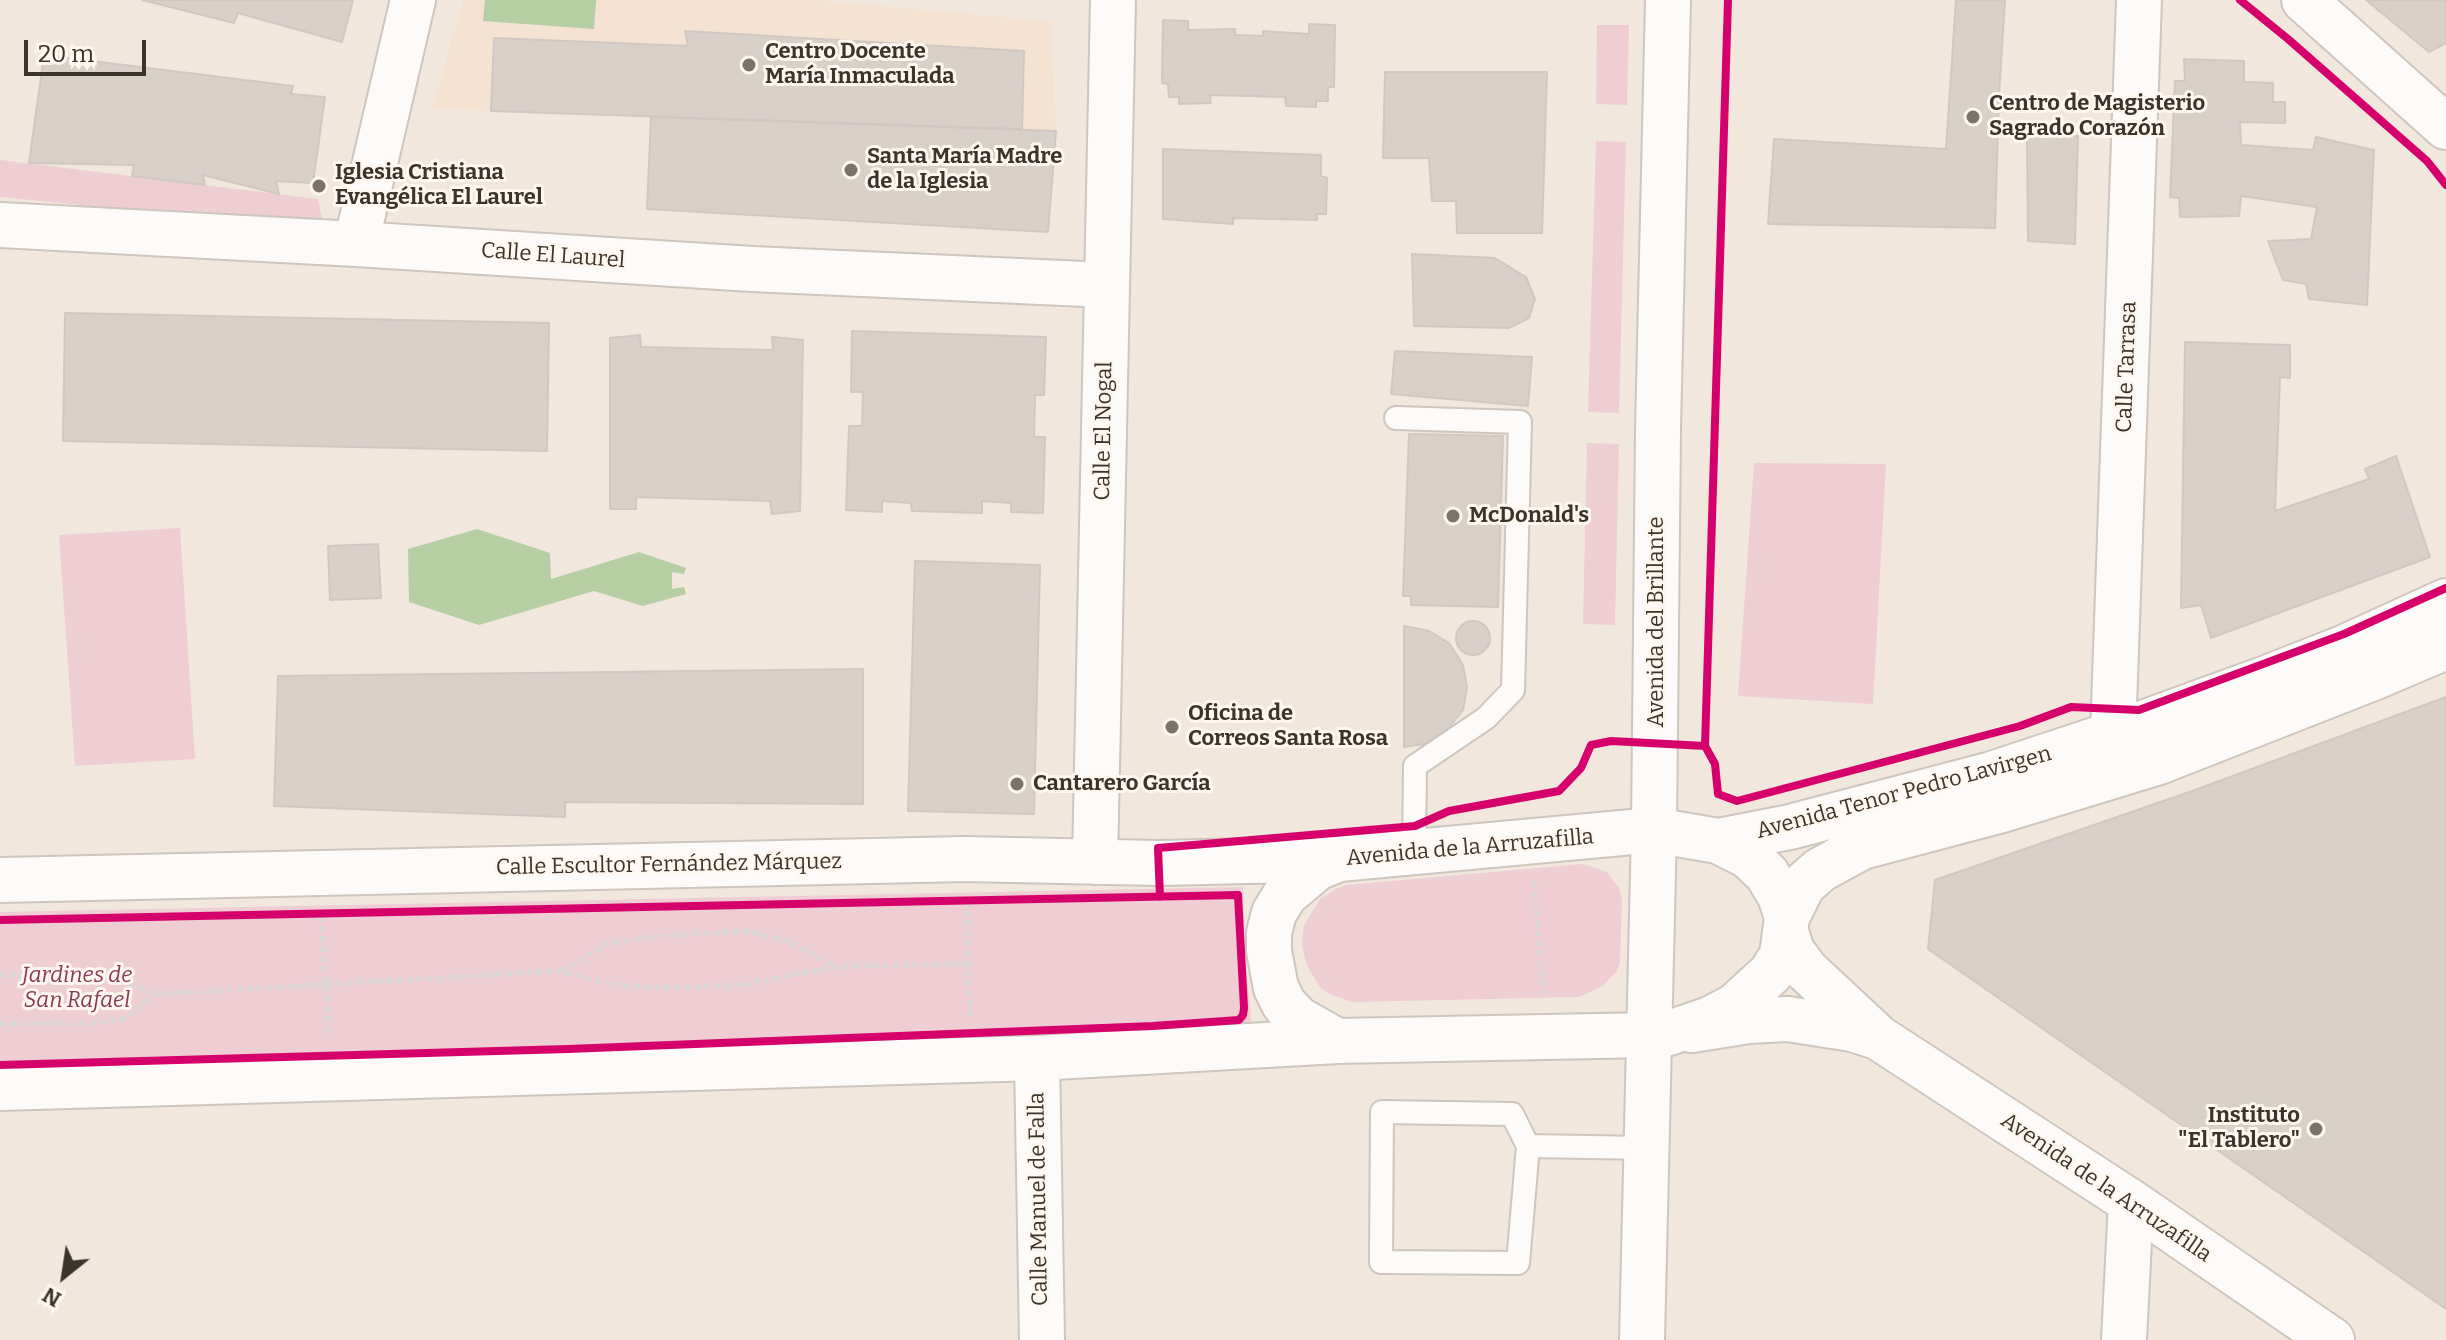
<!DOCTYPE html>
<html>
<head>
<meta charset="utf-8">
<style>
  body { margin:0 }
  #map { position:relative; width:2446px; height:1340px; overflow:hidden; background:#f2e7dd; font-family:Bitter,serif }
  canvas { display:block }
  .north { position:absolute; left:24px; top:1236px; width:80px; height:80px; -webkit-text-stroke:6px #fef7ef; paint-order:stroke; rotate:210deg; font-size:22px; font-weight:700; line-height:32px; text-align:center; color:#3b342d }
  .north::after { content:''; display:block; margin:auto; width:28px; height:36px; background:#3b342d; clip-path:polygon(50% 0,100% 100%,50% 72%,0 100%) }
  .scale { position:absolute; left:24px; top:40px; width:122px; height:36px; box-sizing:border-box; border:4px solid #3b342d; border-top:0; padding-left:10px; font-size:24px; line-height:28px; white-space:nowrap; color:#3b342d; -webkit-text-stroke:6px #fef7ef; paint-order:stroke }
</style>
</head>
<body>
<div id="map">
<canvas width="2446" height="1340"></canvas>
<div class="north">N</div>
<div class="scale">20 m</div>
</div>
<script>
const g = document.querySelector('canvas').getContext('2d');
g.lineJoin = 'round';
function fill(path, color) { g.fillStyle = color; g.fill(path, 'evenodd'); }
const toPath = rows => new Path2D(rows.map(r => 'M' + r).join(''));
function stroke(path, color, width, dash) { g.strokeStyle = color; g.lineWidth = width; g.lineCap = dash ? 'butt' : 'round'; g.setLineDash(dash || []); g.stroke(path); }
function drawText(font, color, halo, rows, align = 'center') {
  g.font = font + ' Bitter,serif'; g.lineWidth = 6; g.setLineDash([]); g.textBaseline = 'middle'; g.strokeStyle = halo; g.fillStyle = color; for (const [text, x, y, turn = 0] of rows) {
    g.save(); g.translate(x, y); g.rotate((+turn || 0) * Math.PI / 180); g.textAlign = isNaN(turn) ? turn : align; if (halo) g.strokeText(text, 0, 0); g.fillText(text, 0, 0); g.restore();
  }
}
const built = toPath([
  [463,0,814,0,1051,21,1056,131,432,109]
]);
const green = toPath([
  [1597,25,1629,25,1627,105,1596,104],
  [1596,141,1626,142,1619,413,1588,412],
  [0,160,318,199,324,229,0,197],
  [1587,443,1619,444,1615,625,1583,624],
  [1754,463,1886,464,1873,704,1738,696],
  [180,528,195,759,75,766,59,535],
  [1583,864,1607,872,1619,888,1622,899,1620,962,1617,971,1603,986,1579,997,1353,1002,1332,995,1321,989,1306,964,1302,944,1304,925,1320,899,1336,889,1346,885],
  [1243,887,1245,958,1252,1027,0,1068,0,912]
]);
const water = toPath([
  [485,0,596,0,594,29,483,21],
  [477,529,550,553,551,579,639,552,686,568,684,574,672,572,672,589,684,587,686,594,643,606,594,591,479,625,409,602,408,549]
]);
const building = toPath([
  [142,0,353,0,342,42,238,13,234,23,142,0],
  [1956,0,2005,0,1999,94,1995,228,1768,224,1774,139,1946,149,1956,0],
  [2366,0,2446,0,2446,43,2429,52,2366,0],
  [1163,20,1188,21,1188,30,1235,29,1235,35,1263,36,1263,31,1309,34,1309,24,1335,25,1334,87,1328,87,1328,101,1316,101,1316,107,1286,106,1285,97,1210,95,1211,103,1179,104,1179,97,1169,97,1168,84,1162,83,1163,20],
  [685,31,1024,51,1022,129,491,111,494,38,688,46,685,31],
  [44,55,293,86,291,94,325,97,313,183,276,181,279,194,203,175,205,185,132,176,134,165,29,163,44,55],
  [2184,59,2244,61,2244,82,2273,83,2273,102,2285,102,2285,123,2240,122,2241,145,2313,150,2316,137,2374,150,2367,305,2309,299,2306,284,2283,280,2268,241,2311,239,2317,207,2241,196,2239,216,2180,217,2179,198,2170,197,2175,81,2185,81,2184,59],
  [1385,72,1547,72,1542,233,1457,233,1456,201,1432,201,1429,158,1383,158,1385,72],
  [651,117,1056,131,1048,232,647,209,651,117],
  [2027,134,2078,136,2075,244,2028,241,2027,134],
  [1163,149,1321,155,1321,176,1327,178,1326,214,1317,214,1317,220,1233,218,1233,224,1163,219,1163,149],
  [1412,254,1495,258,1526,277,1535,299,1529,318,1509,328,1414,326,1412,254],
  [65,313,549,323,547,451,63,441,65,313],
  [852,331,1046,337,1044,395,1035,395,1034,437,1045,437,1043,513,1011,512,1011,503,982,501,982,513,912,511,911,503,882,501,882,512,846,510,849,426,862,426,863,392,851,392,852,331],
  [640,335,641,347,773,350,772,337,803,340,800,511,772,514,770,501,636,497,636,509,610,509,610,338,640,335],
  [2185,342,2290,345,2290,378,2280,377,2275,511,2369,479,2365,469,2396,456,2430,557,2211,638,2201,605,2181,608,2185,342],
  [1395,351,1532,357,1528,406,1391,394,1395,351],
  [1409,434,1503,436,1498,607,1411,605,1411,596,1403,596,1409,434],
  [378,544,381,598,330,600,328,546,378,544],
  [915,561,1040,565,1034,814,908,811,915,561],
  '1456 638a17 17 0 1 1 34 0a17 17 0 1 1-34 0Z',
  [1404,626,1429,631,1449,643,1463,665,1467,687,1463,710,1447,730,1429,743,1404,747,1404,626],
  [863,669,863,804,565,802,565,817,274,806,278,676,863,669],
  [2446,697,2446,1309,1928,949,1935,880,2195,790,2446,697]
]);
const path = toPath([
  [1534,881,1543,994],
  [966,900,971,1018],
  [321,916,329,1038],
  [561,971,607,944,651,937,748,931,784,940,836,966],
  [0,975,98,976,125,982,155,994,560,971,614,985,672,988,748,984,833,967,969,964],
  [0,1024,100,1023,126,1018,155,994]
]);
const lane = toPath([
  [1396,418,1520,422,1513,690,1486,718,1415,766,1414,852],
  [1382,1112,1512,1114,1528,1146,1518,1263,1381,1262,1382,1112],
  [1528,1146,1648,1148]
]);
const street = toPath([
  [2304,0,2446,127],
  [0,225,356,244,752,269,1107,285],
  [356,244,413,0],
  [2113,734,2139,0],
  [1037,1058,1042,1340],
  [2124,1340,2131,1202]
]);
const secondary = toPath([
  [1095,862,1113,0],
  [0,880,964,859,1159,863,1339,859],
  [1787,935,1792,951,1806,970,1879,1038,2131,1202,2332,1340],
  [1692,1030,1749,1021,1788,1019,1852,1029,1877,1037],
  [0,1088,1037,1058,1337,1041],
  [1642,1340,1654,830]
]);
const primary = toPath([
  [1654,830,1718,841,1748,856,1767,874,1780,896,1787,917,1782,955,1771,973,1735,1006,1710,1019,1669,1033,1650,1035,1337,1041,1298,1019,1284,1004,1276,988,1269,951,1269,933,1274,913,1285,895,1317,868,1339,859,1654,830],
  [1654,830,1658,429,1668,0],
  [1718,841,1790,827,1992,774,2113,734,2264,679,2343,648,2446,601],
  [1787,917,1803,885,1820,870,1862,847,2002,810,2159,762,2373,678,2446,647]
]);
const cycleway = toPath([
  [1728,0,1705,746,1715,764,1718,794,1737,801,2020,726,2071,707,2139,710,2344,634,2446,588],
  [2240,0,2288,39,2427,161,2446,185],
  [1160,897,1158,848,1415,826,1449,811,1559,791,1581,768,1591,745,1611,741,1705,746],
  [0,920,1238,895,1244,1008,1243,1015,1239,1020,1153,1026,568,1049,0,1065]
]);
const markers = [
  [749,65,8,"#7b736b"],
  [1973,117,8,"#7b736b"],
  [851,170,8,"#7b736b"],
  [319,186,8,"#7b736b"],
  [1453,516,8,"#7b736b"],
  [1172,727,8,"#7b736b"],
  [1017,784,8,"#7b736b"],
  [2316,1129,8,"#7b736b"]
];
const poiNames = [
  ["Centro Docente",765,52],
  ["María Inmaculada",765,77],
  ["Centro de Magisterio",1989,104],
  ["Sagrado Corazón",1989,129],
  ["Santa María Madre",867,157],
  ["de la Iglesia",867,182],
  ["Iglesia Cristiana",335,173],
  ["Evangélica El Laurel",335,198],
  ["McDonald's",1469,516],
  ["Oficina de",1188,714],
  ["Correos Santa Rosa",1188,739],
  ["Cantarero García",1033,784],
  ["Instituto",2300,1116,"right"],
  ["\"El Tablero\"",2300,1141,"right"]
];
const streetNames = [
  ["Calle El Laurel",553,256,4],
  ["Calle Tarrasa",2127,367,-88],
  ["Calle El Nogal",1104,431,-89],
  ["Avenida del Brillante",1657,622,-90],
  ["Avenida Tenor Pedro Lavirgen",1904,793,-15],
  ["Avenida de la Arruzafilla",1470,848,-5],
  ["Calle Escultor Fernández Márquez",669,865,-1],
  ["Avenida de la Arruzafilla",2106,1188,34],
  ["Calle Manuel de Falla",1039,1199,-91]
];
const parkNames = [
  ["Jardines de",77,976],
  ["San Rafael",77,1001]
];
fill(built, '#f5e2d0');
fill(green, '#eeced3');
fill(water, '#b6cea4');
fill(building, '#d9d0c9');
stroke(building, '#d2c8c2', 2);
stroke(lane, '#cec5bd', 26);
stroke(street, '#cec5bd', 48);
stroke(secondary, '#cec5bd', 48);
stroke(primary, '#cec5bd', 48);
stroke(path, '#dbd8d5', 5, [6, 4]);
stroke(lane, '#fdfbfa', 22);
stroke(street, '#fdfbfa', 44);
stroke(secondary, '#fdfbfa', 44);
stroke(primary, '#fdfbfa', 44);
stroke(cycleway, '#d6006c', 8);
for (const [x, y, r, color] of markers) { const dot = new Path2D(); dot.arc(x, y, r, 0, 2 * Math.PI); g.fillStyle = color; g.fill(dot); stroke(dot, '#fef7ef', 3); }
drawText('bold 22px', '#3b342d', '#fef7ef', poiNames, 'left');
drawText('22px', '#3b342d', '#fef7ef', streetNames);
drawText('italic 22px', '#89375a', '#fef7ef', parkNames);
</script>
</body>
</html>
